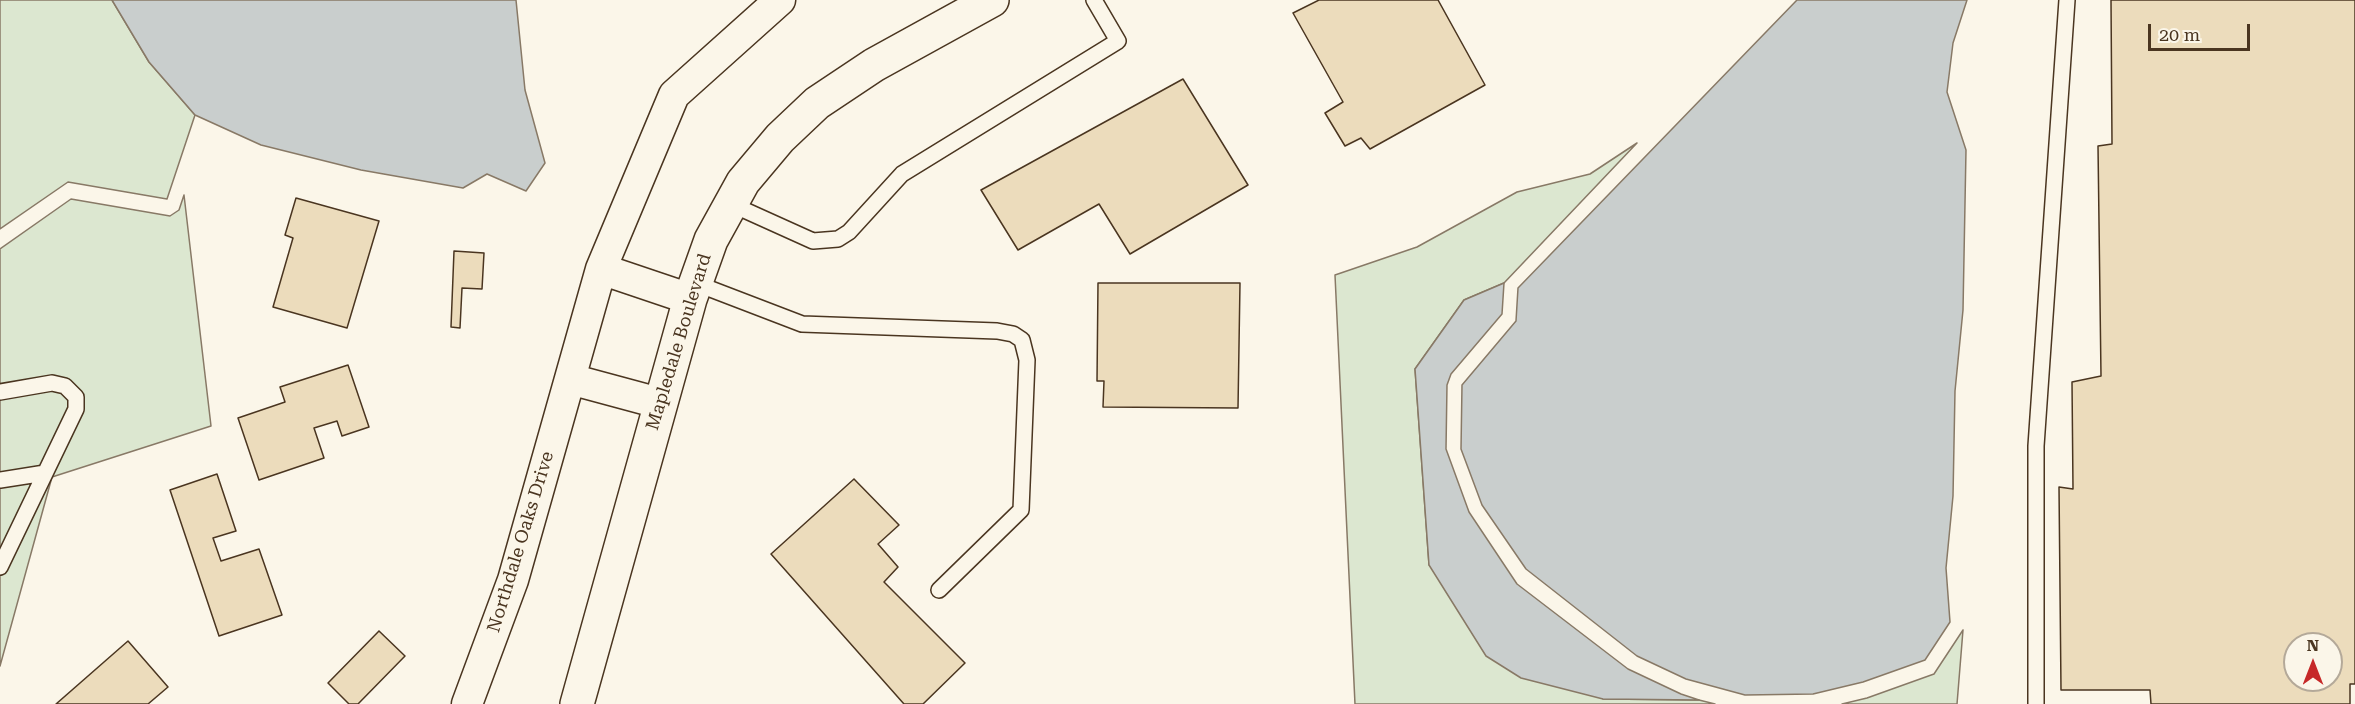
<!DOCTYPE html>
<html>
<head>
<meta charset="utf-8">
<style>
  body { margin:0 }
  #map { position:relative; width:2355px; height:704px; overflow:hidden; background:#fbf6e9; font-family:"Roboto Serif",serif }
  canvas { display:block }
  .north { position:absolute; left:2283px; top:632px; width:60px; height:60px; box-sizing:border-box; background:#fbf6e9; border:2px solid #b4a999; border-radius:50%; rotate:0deg; font-size:16px; font-weight:700; line-height:24px; text-align:center; color:#4a3520 }
  .north::after { content:''; display:block; margin:auto; width:21px; height:27px; background:#c62828; clip-path:polygon(50% 0,100% 100%,50% 72%,0 100%) }
  .scale { position:absolute; left:2148px; top:24px; width:102px; height:27px; box-sizing:border-box; border:3px solid #4a3520; border-top:0; padding-left:8px; font-size:18px; line-height:21px; white-space:nowrap; color:#4a3520; -webkit-text-stroke:4px #fbf6e9; paint-order:stroke }
</style>
</head>
<body>
<div id="map">
<canvas width="2355" height="704"></canvas>
<div class="north">N</div>
<div class="scale">20 m</div>
</div>
<script>
const g = document.querySelector('canvas').getContext('2d');
g.lineJoin = 'round';
function fill(path, color) { g.fillStyle = color; g.fill(path, 'evenodd'); }
const toPath = rows => new Path2D(rows.map(r => 'M' + r).join(''));
function stroke(path, color, width, dash) { g.strokeStyle = color; g.lineWidth = width; g.lineCap = dash ? 'butt' : 'round'; g.setLineDash(dash || []); g.stroke(path); }
function drawText(font, color, halo, rows, align = 'center') {
  g.font = font + ' "Roboto Serif",serif'; g.lineWidth = 4.5; g.setLineDash([]); g.textBaseline = 'middle'; g.strokeStyle = halo; g.fillStyle = color; for (const [text, x, y, turn = 0] of rows) {
    g.save(); g.translate(x, y); g.rotate((+turn || 0) * Math.PI / 180); g.textAlign = isNaN(turn) ? turn : align; if (halo) g.strokeText(text, 0, 0); g.fillText(text, 0, 0); g.restore();
  }
}
const green = toPath([
  [0,0,112,0,149,62,195,115,167,199,68,182,0,229,0,0],
  [1637,143,1504,283,1464,300,1415,369,1429,565,1603,699,1699,700,1715,704,1355,704,1335,275,1417,247,1517,192,1590,174,1637,143],
  [184,195,211,426,52,477,0,666,0,249,71,199,170,216,179,210,184,195],
  [1963,630,1957,704,1842,704,1867,698,1934,674,1963,630]
]);
const water = toPath([
  [112,0,516,0,525,90,545,163,526,191,487,174,463,188,361,170,261,145,195,115,149,62,112,0],
  [1797,0,1967,0,1953,43,1947,92,1966,150,1963,310,1955,391,1953,496,1946,568,1950,622,1925,660,1863,682,1813,694,1745,695,1686,679,1637,656,1526,569,1482,505,1461,449,1462,385,1516,321,1518,288,1797,0],
  [1504,283,1502,314,1451,374,1447,385,1446,449,1469,512,1517,584,1628,669,1681,694,1699,700,1603,699,1521,678,1486,656,1429,565,1415,369,1464,300,1504,283]
]);
const building = toPath([
  [1319,0,1438,0,1485,85,1370,149,1361,138,1345,146,1325,113,1343,102,1293,13,1319,0],
  [2111,0,2355,0,2355,684,2350,684,2350,704,2151,704,2150,690,2061,690,2059,487,2073,489,2072,382,2101,376,2098,146,2112,144,2111,0],
  [2295,644,2331,644,2331,680,2295,680,2295,644],
  [1183,79,1248,185,1130,254,1099,204,1018,250,981,190,1183,79],
  [296,198,379,221,347,328,273,307,293,238,285,235,296,198],
  [454,251,484,253,482,289,462,288,460,328,451,327,454,251],
  [1098,283,1240,283,1238,408,1103,407,1104,381,1097,381,1098,283],
  [348,365,369,427,342,436,337,421,314,428,324,458,259,480,238,418,285,402,280,387,348,365],
  [217,474,236,531,213,538,221,561,259,549,282,615,219,636,170,490,217,474],
  [854,479,899,525,878,544,898,567,884,582,965,663,923,704,904,704,771,554,854,479],
  [379,631,405,656,358,704,349,704,328,683,379,631],
  [128,641,168,687,148,704,56,704,128,641]
]);
const lane = toPath([
  [731,204,813,241,838,239,849,232,902,174,1118,41,1094,0],
  [695,283,802,324,997,331,1013,334,1022,340,1027,360,1021,510,939,590],
  [0,392,52,383,65,386,76,397,76,409,0,567],
  [0,480,45,473],
  [2036,704,2036,446,2067,0]
]);
const street = toPath([
  [601,269,690,299],
  [570,379,659,403],
  [467,704,513,580,601,269,674,95,780,0]
]);
const secondary = toPath([
  [577,704,690,299,711,240,743,182,780,138,817,103,874,65,992,0]
]);
const streetNames = [
  ["Mapledale Boulevard",679,342,-73],
  ["Northdale Oaks Drive",521,542,-73]
];
fill(green, '#dce7d0');
stroke(green, '#887966', 1.5);
fill(water, '#c9cecd');
stroke(water, '#887966', 1.5);
fill(building, '#ecdcbc');
stroke(building, '#4a3520', 1.5);
stroke(lane, '#4a3520', 18);
stroke(street, '#4a3520', 33);
stroke(secondary, '#4a3520', 36);
stroke(lane, '#fbf6e9', 15);
stroke(street, '#fbf6e9', 30);
stroke(secondary, '#fbf6e9', 33);
drawText('18px', '#4a3520', '#fbf6e9', streetNames);
</script>
</body>
</html>
